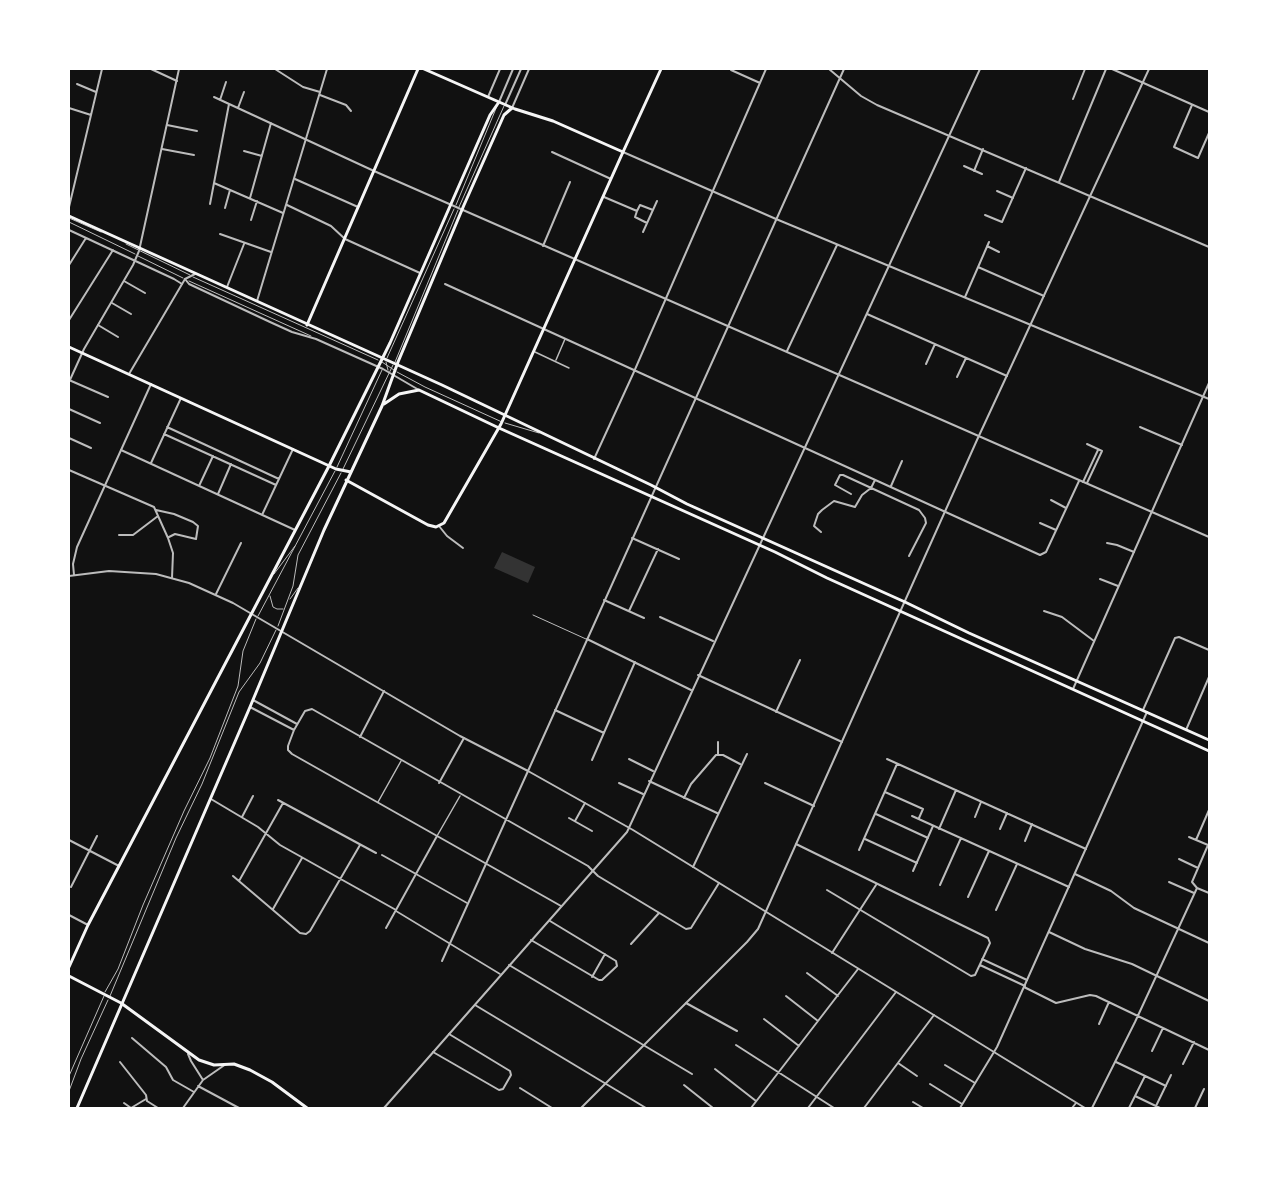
<!DOCTYPE html>
<html>
<head>
<meta charset="utf-8">
<style>
  body { margin:0 }
  #map { position:relative; width:1278px; height:1177px; overflow:hidden; background:#111; font-family:"Space Grotesk",sans-serif }
  canvas { display:block }
  .frame { position:absolute; inset:0; border:70px solid #fff; pointer-events:none }
</style>
</head>
<body>
<div id="map">
<canvas width="1278" height="1177"></canvas>
<div class="frame"></div>
</div>
<script>
const g = document.querySelector('canvas').getContext('2d');
g.lineJoin = 'round';
function fill(path, color) { g.fillStyle = color; g.fill(path, 'evenodd'); }
const toPath = rows => new Path2D(rows.map(r => 'M' + r).join(''));
function stroke(path, color, width, dash) { g.strokeStyle = color; g.lineWidth = width; g.lineCap = dash ? 'butt' : 'round'; g.setLineDash(dash || []); g.stroke(path); }
const water = toPath([
  [502,552,535,567,528,583,494,568]
]);
const service = toPath([
  [456,205,497,106],
  [459,207,504,106],
  [69,218,101,232],
  [69,222,135,254],
  [126,244,190,275],
  [138,256,183,278],
  [193,277,378,360],
  [189,281,311,336],
  [387,358,454,209],
  [382,362,394,370],
  [386,362,388,370],
  [395,362,458,210],
  [397,372,425,387,502,422],
  [505,423,539,433],
  [337,467,382,370],
  [343,469,393,365],
  [274,574,295,546],
  [270,596,273,607,277,609,283,609],
  [290,599,298,588],
  [533,615,586,639],
  [258,616,335,471],
  [278,626,293,586,298,555,341,473],
  [105,992,118,969,143,905,184,811,210,758,238,686,243,651,256,619],
  [110,996,176,838,202,784,239,692,260,663,276,630],
  [69,1076,104,996],
  [69,1091,81,1059,108,1000]
]);
const pedestrian = toPath([
  [535,352,569,368],
  [556,360,565,339],
  [378,802,401,761],
  [437,836,460,796],
  [416,874,467,903],
  [396,911,500,974]
]);
const minor = toPath([
  [151,69,177,81],
  [275,69,303,87,320,92],
  [1112,69,1209,112],
  [731,70,760,83],
  [77,84,96,92],
  [320,95,346,105,351,111],
  [214,97,374,171],
  [488,97,500,69],
  [1073,99,1085,69],
  [220,100,226,82],
  [499,102,513,69],
  [505,105,521,69],
  [1192,105,1174,147,1198,158,1209,133],
  [69,108,91,115],
  [238,108,244,92],
  [512,108,529,69],
  [167,125,197,131],
  [162,149,194,155],
  [244,151,262,156],
  [552,152,611,179],
  [964,166,982,174],
  [974,171,983,149],
  [295,179,358,207],
  [1059,182,1106,69],
  [214,183,283,213],
  [997,191,1013,198],
  [604,197,637,211],
  [250,198,271,123],
  [210,204,229,104],
  [287,205,331,226,345,239,420,273],
  [69,207,102,69],
  [225,208,230,190],
  [985,215,1002,222,1026,168],
  [776,219,1209,399],
  [251,220,257,201],
  [647,223,635,217,637,211,640,205,653,210],
  [69,230,174,279,182,284],
  [643,232,657,201],
  [220,234,271,252],
  [543,246,570,182],
  [987,246,999,252],
  [69,265,86,238],
  [978,267,1044,296],
  [185,279,189,284,270,322,292,332,316,339,383,369,419,390],
  [124,281,145,293],
  [445,284,1040,555,1046,552,1079,481],
  [227,287,244,244],
  [965,297,989,242],
  [112,303,131,314],
  [867,314,1007,376],
  [69,320,113,250],
  [98,325,118,337],
  [787,351,837,245],
  [926,364,935,344],
  [957,377,966,358],
  [69,380,108,397],
  [69,409,100,423],
  [167,427,279,479],
  [1140,427,1182,445],
  [164,434,276,485],
  [69,438,91,448],
  [1087,444,1102,451,1087,483],
  [121,450,295,530],
  [594,459,633,374,766,69],
  [151,463,181,398],
  [69,470,154,507,168,538,173,553,172,578],
  [1083,482,1098,450],
  [199,486,213,456],
  [891,486,902,461],
  [218,494,231,464],
  [851,494,835,485,840,475,843,475,919,510,925,518,926,523,909,556],
  [1051,500,1066,508],
  [156,510,174,514,193,522,198,526,196,539,175,534,169,537],
  [262,515,293,449],
  [1040,523,1056,530],
  [439,526,447,536,463,548],
  [821,532,814,526,818,514,822,510,834,501,855,507,862,495,871,488,875,480],
  [119,535,133,535,158,516],
  [632,538,679,559],
  [1107,543,1117,545,1134,552],
  [1100,579,1118,586],
  [216,594,241,543],
  [604,600,644,618],
  [629,611,658,549],
  [1044,611,1062,617,1094,641],
  [660,617,713,641],
  [587,639,691,690],
  [698,675,842,742],
  [253,700,297,724],
  [250,707,294,730],
  [555,710,604,733],
  [1143,710,1175,638,1179,637,1209,650],
  [776,712,800,660],
  [1186,730,1209,677],
  [360,737,384,691],
  [718,754,718,742],
  [629,759,653,771],
  [887,759,1086,849],
  [592,760,635,662],
  [649,781,717,813],
  [439,783,464,738],
  [619,783,643,794],
  [765,783,814,806],
  [885,792,923,809,919,818],
  [684,798,691,784,716,755,723,755,740,764],
  [211,799,258,827,280,845,396,910],
  [278,800,376,853],
  [876,814,928,838],
  [912,816,1069,887],
  [242,817,253,796],
  [975,817,981,802],
  [569,818,592,831],
  [575,821,585,803],
  [939,829,956,790],
  [1000,829,1007,813],
  [1189,837,1208,845],
  [865,839,917,863],
  [69,840,119,866],
  [1196,840,1209,810],
  [1025,841,1032,824],
  [796,844,988,938,990,943,975,975,971,976,827,890],
  [859,850,897,764],
  [382,855,416,874],
  [1179,859,1198,868],
  [693,867,747,754],
  [913,871,933,826],
  [1075,874,1111,891,1134,908,1209,943],
  [233,876,300,933,306,934,310,931,360,845],
  [239,881,283,803],
  [1169,882,1194,893],
  [940,885,961,838],
  [71,887,97,836],
  [1197,888,1192,882,1208,845],
  [1197,888,1209,893],
  [968,897,989,851],
  [561,906,292,754,288,750,288,746,294,730,305,711,312,709,588,866,598,876,686,929,691,928,719,883],
  [273,909,302,858],
  [996,910,1017,864],
  [69,915,88,925],
  [386,928,437,836],
  [1049,932,1085,949,1132,964,1209,1001],
  [531,940,599,980,602,980,617,966,616,961,550,921],
  [631,944,659,913],
  [832,953,876,885],
  [982,959,1027,980],
  [442,961,528,771],
  [509,965,692,1074],
  [980,965,1025,986],
  [807,973,838,996],
  [592,977,605,954],
  [1024,987,1056,1003,1090,995,1096,996,1209,1050],
  [786,996,818,1021],
  [686,1003,737,1031],
  [475,1005,646,1108],
  [764,1019,799,1046],
  [1099,1024,1109,1002],
  [132,1038,166,1067,173,1080,194,1092],
  [736,1045,834,1108],
  [1152,1051,1163,1028],
  [433,1052,499,1090,503,1089,511,1075,510,1071,449,1034],
  [188,1054,191,1061,203,1080],
  [120,1062,146,1095,147,1101,158,1108],
  [1116,1062,1166,1086],
  [898,1063,917,1076],
  [1183,1064,1194,1042],
  [945,1065,975,1083],
  [715,1069,756,1101],
  [930,1084,962,1104],
  [684,1085,713,1108],
  [198,1086,239,1108],
  [520,1088,552,1108],
  [1135,1096,1160,1108],
  [913,1102,923,1108],
  [124,1103,131,1108,146,1099],
  [1156,1106,1171,1075],
  [183,1108,203,1080,226,1064],
  [751,1108,858,969],
  [808,1108,896,992],
  [864,1108,934,1015],
  [1072,1108,1076,1103],
  [1092,1108,1135,1022,1197,888],
  [1129,1108,1145,1076],
  [1195,1108,1204,1089]
]);
const tertiary = toPath([
  [829,69,861,96,877,105,1209,247],
  [623,152,776,219],
  [374,171,1209,537],
  [257,301,327,69],
  [129,374,185,279,195,274],
  [69,382,84,349,133,265,139,251,179,69],
  [74,575,73,564,77,547,151,384],
  [69,576,109,571,156,574,189,583,233,603,460,736,528,771,633,830,1085,1108],
  [1073,689,1209,383],
  [528,771,844,69],
  [384,1108,627,832,980,69],
  [581,1108,747,942,758,929,977,440,1149,69],
  [960,1108,997,1047,1147,712]
]);
const secondary = toPath([
  [307,325,418,69],
  [346,480,428,525,436,527,444,523,501,424,623,152],
  [69,976,121,1003,199,1060,214,1065,234,1064,250,1070,272,1082,307,1108]
]);
const primary = toPath([
  [424,69,515,109,553,121,623,152,661,69],
  [69,216,442,385,651,485,687,504,905,602,969,633,1209,740],
  [69,347,336,469,351,472],
  [384,404,399,394,419,390,499,428,775,552,827,578,1209,751],
  [69,967,88,925,329,466,390,343,490,115,499,102],
  [77,1108,250,707,324,530,382,406,398,362,464,205,504,115,512,108]
]);
fill(water, '#333');
stroke(service, '#bcbcbc', 1);
stroke(pedestrian, '#bcbcbc', 1.5);
stroke(minor, '#bcbcbc', 2);
stroke(tertiary, '#bcbcbc', 2);
stroke(secondary, '#f5f5f5', 3);
stroke(primary, '#f5f5f5', 3);
</script>
</body>
</html>
